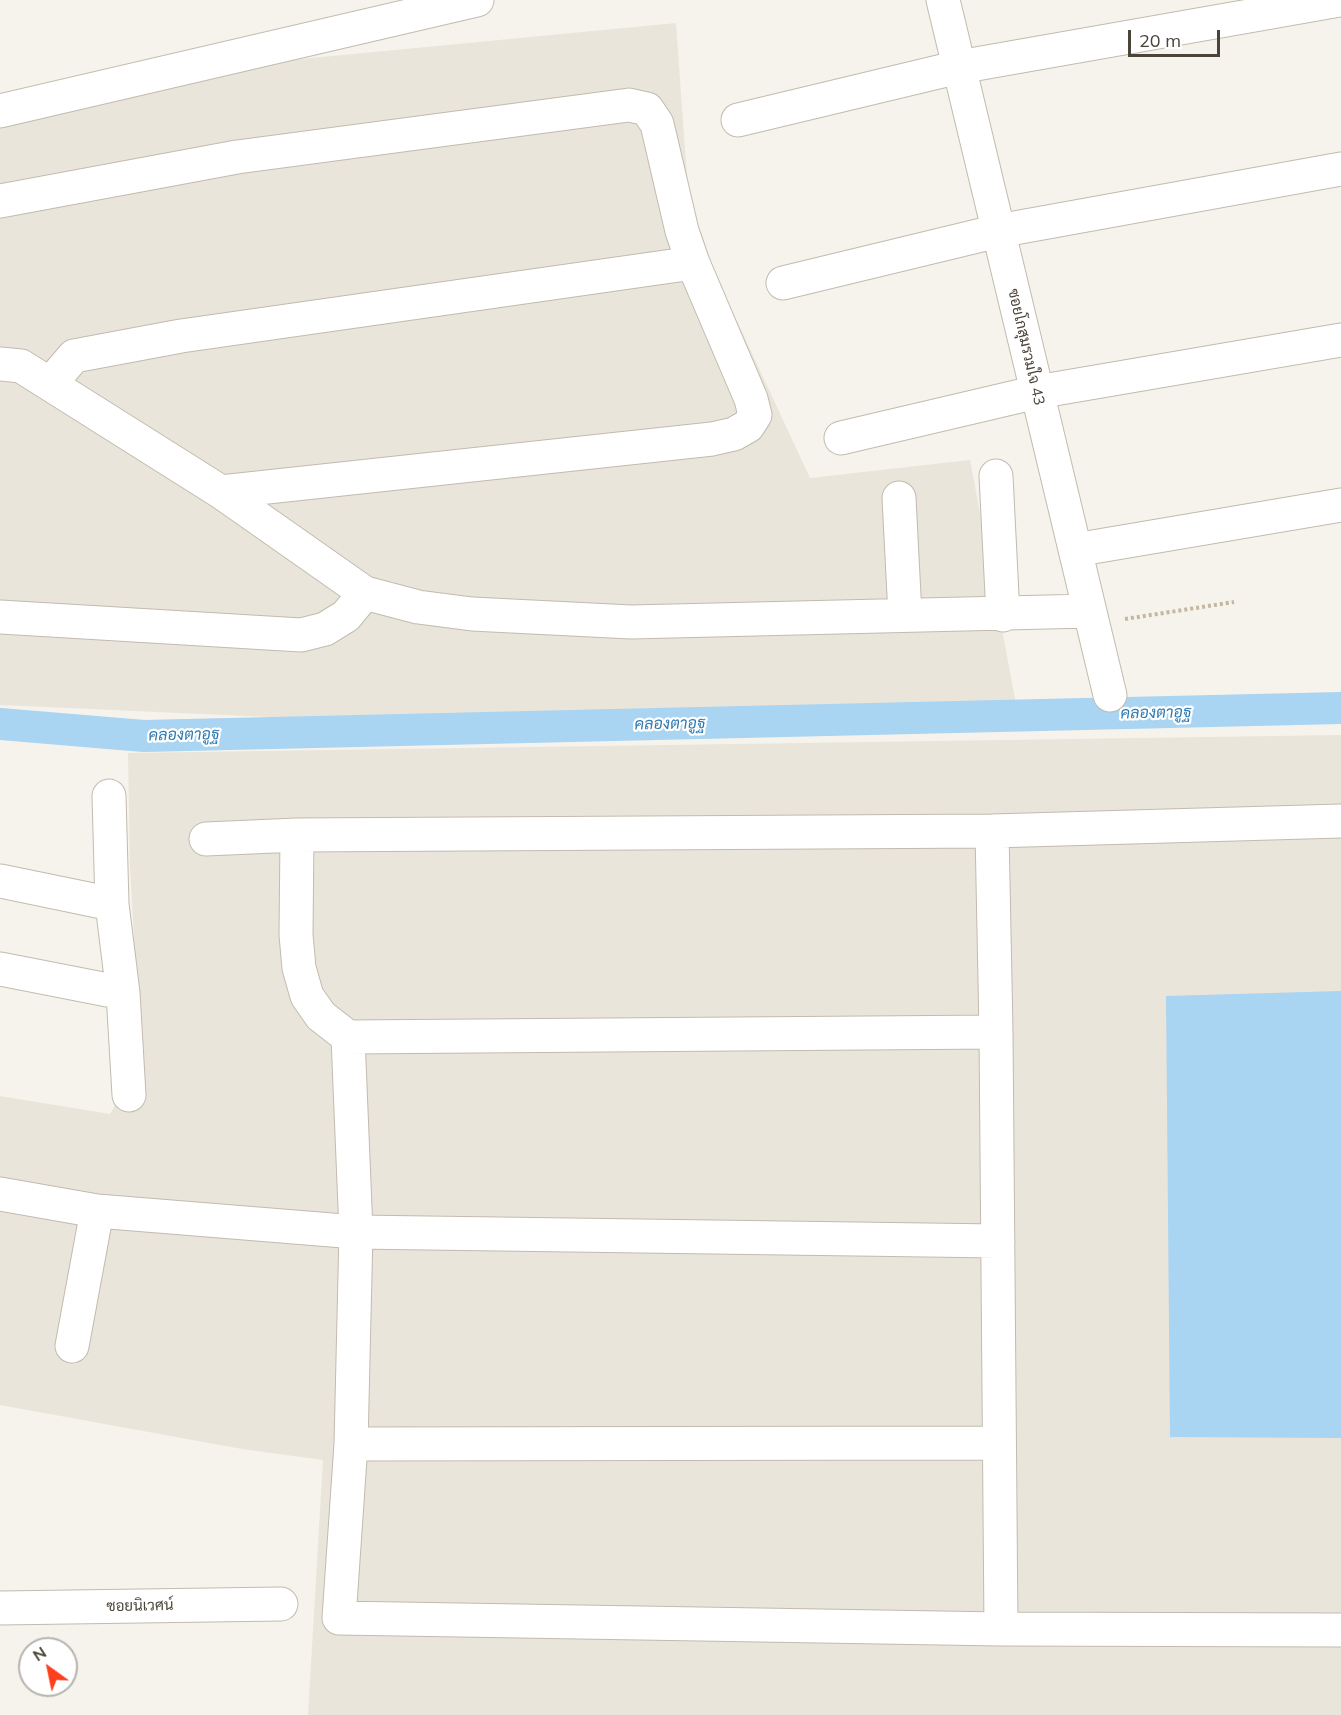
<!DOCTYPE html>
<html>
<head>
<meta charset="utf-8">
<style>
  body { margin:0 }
  #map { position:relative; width:1341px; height:1715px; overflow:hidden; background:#f6f3ec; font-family:Mulish,sans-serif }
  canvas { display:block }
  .north { position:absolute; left:18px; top:1637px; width:60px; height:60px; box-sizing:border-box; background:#fff; border:2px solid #b7b4b0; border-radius:50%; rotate:327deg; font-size:16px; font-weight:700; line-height:24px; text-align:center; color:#4b4439 }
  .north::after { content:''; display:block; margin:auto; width:21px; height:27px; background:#fc3f1d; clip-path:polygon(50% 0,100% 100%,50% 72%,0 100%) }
  .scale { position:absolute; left:1128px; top:30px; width:92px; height:27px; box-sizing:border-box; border:3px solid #4b4439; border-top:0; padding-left:8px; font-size:18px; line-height:21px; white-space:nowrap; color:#4b4439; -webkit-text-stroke:4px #fff; paint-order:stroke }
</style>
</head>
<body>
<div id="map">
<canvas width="1341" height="1715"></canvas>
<div class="north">N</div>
<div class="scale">20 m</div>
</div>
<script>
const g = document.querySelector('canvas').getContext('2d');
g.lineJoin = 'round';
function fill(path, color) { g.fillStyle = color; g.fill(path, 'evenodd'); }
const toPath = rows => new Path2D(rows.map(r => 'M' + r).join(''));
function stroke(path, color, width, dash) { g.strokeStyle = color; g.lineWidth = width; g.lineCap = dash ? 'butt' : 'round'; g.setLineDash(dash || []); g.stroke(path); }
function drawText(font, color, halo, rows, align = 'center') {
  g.font = font + ' Mulish,Sarabun,sans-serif'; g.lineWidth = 4.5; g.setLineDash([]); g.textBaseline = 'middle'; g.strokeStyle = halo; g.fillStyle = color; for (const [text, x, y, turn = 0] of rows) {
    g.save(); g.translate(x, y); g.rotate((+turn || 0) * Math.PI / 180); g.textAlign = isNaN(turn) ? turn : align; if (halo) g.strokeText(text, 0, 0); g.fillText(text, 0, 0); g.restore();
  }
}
const residential = toPath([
  [676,23,690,220,810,478,970,460,1017,709,448,725,0,705,0,121,270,62],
  [1341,735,1341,1715,308,1715,323,1460,242,1449,0,1405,0,1096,110,1114,141,1061,130,867,128,753]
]);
const water = toPath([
  [1341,991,1341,1438,1170,1437,1166,996]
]);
const canal = toPath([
  [0,724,144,736,1341,708]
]);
const path = toPath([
  [1125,619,1234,602]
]);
const minor = toPath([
  [943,0,1110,695],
  [0,111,477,0],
  [738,120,959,67,1340,0],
  [0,201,237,157,629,105,647,109,657,124,682,231,693,263,751,399,755,415,748,426,734,434,712,439,221,492,21,366,0,364],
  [783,283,998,231,1341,169],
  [50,384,74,356,181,336,693,263],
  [841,438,1037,392,1341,340],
  [996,476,1003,615],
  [221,492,365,593,418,607,472,614,631,622,1089,611],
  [899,498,905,615],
  [1075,550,1341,505],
  [0,617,301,635,325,629,346,616,365,593],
  [109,796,112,904,123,993,129,1095],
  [992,831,996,1032,1001,1629],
  [297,835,296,935,299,968,307,996,321,1016,348,1037,996,1032],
  [206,839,297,835,992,831,1341,821],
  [0,881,112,904],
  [0,969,123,993],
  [348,1037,356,1232,351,1444,339,1618,1001,1629,1341,1630],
  [0,1194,97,1211,356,1232,998,1241],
  [72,1346,97,1211],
  [351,1444,999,1443],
  [0,1608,281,1604]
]);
const streetNames = [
  ["ซอยโกสุมรวมใจ 43",1026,347,77],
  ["ซอยนิเวศน์",140,1606,-1]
];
const waterNames = [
  ["คลองตาอูฐ",1156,713,-1],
  ["คลองตาอูฐ",670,724,-1],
  ["คลองตาอูฐ",184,735,-1]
];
fill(residential, '#eae5da');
fill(water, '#a9d4f2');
stroke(canal, '#a9d4f2', 32);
stroke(minor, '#c2bbae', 35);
stroke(path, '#c4b79f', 4, [3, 3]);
stroke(minor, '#fff', 33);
drawText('15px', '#4b4439', '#fff', streetNames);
drawText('italic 16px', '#2e7ab2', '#fff', waterNames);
</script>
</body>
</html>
